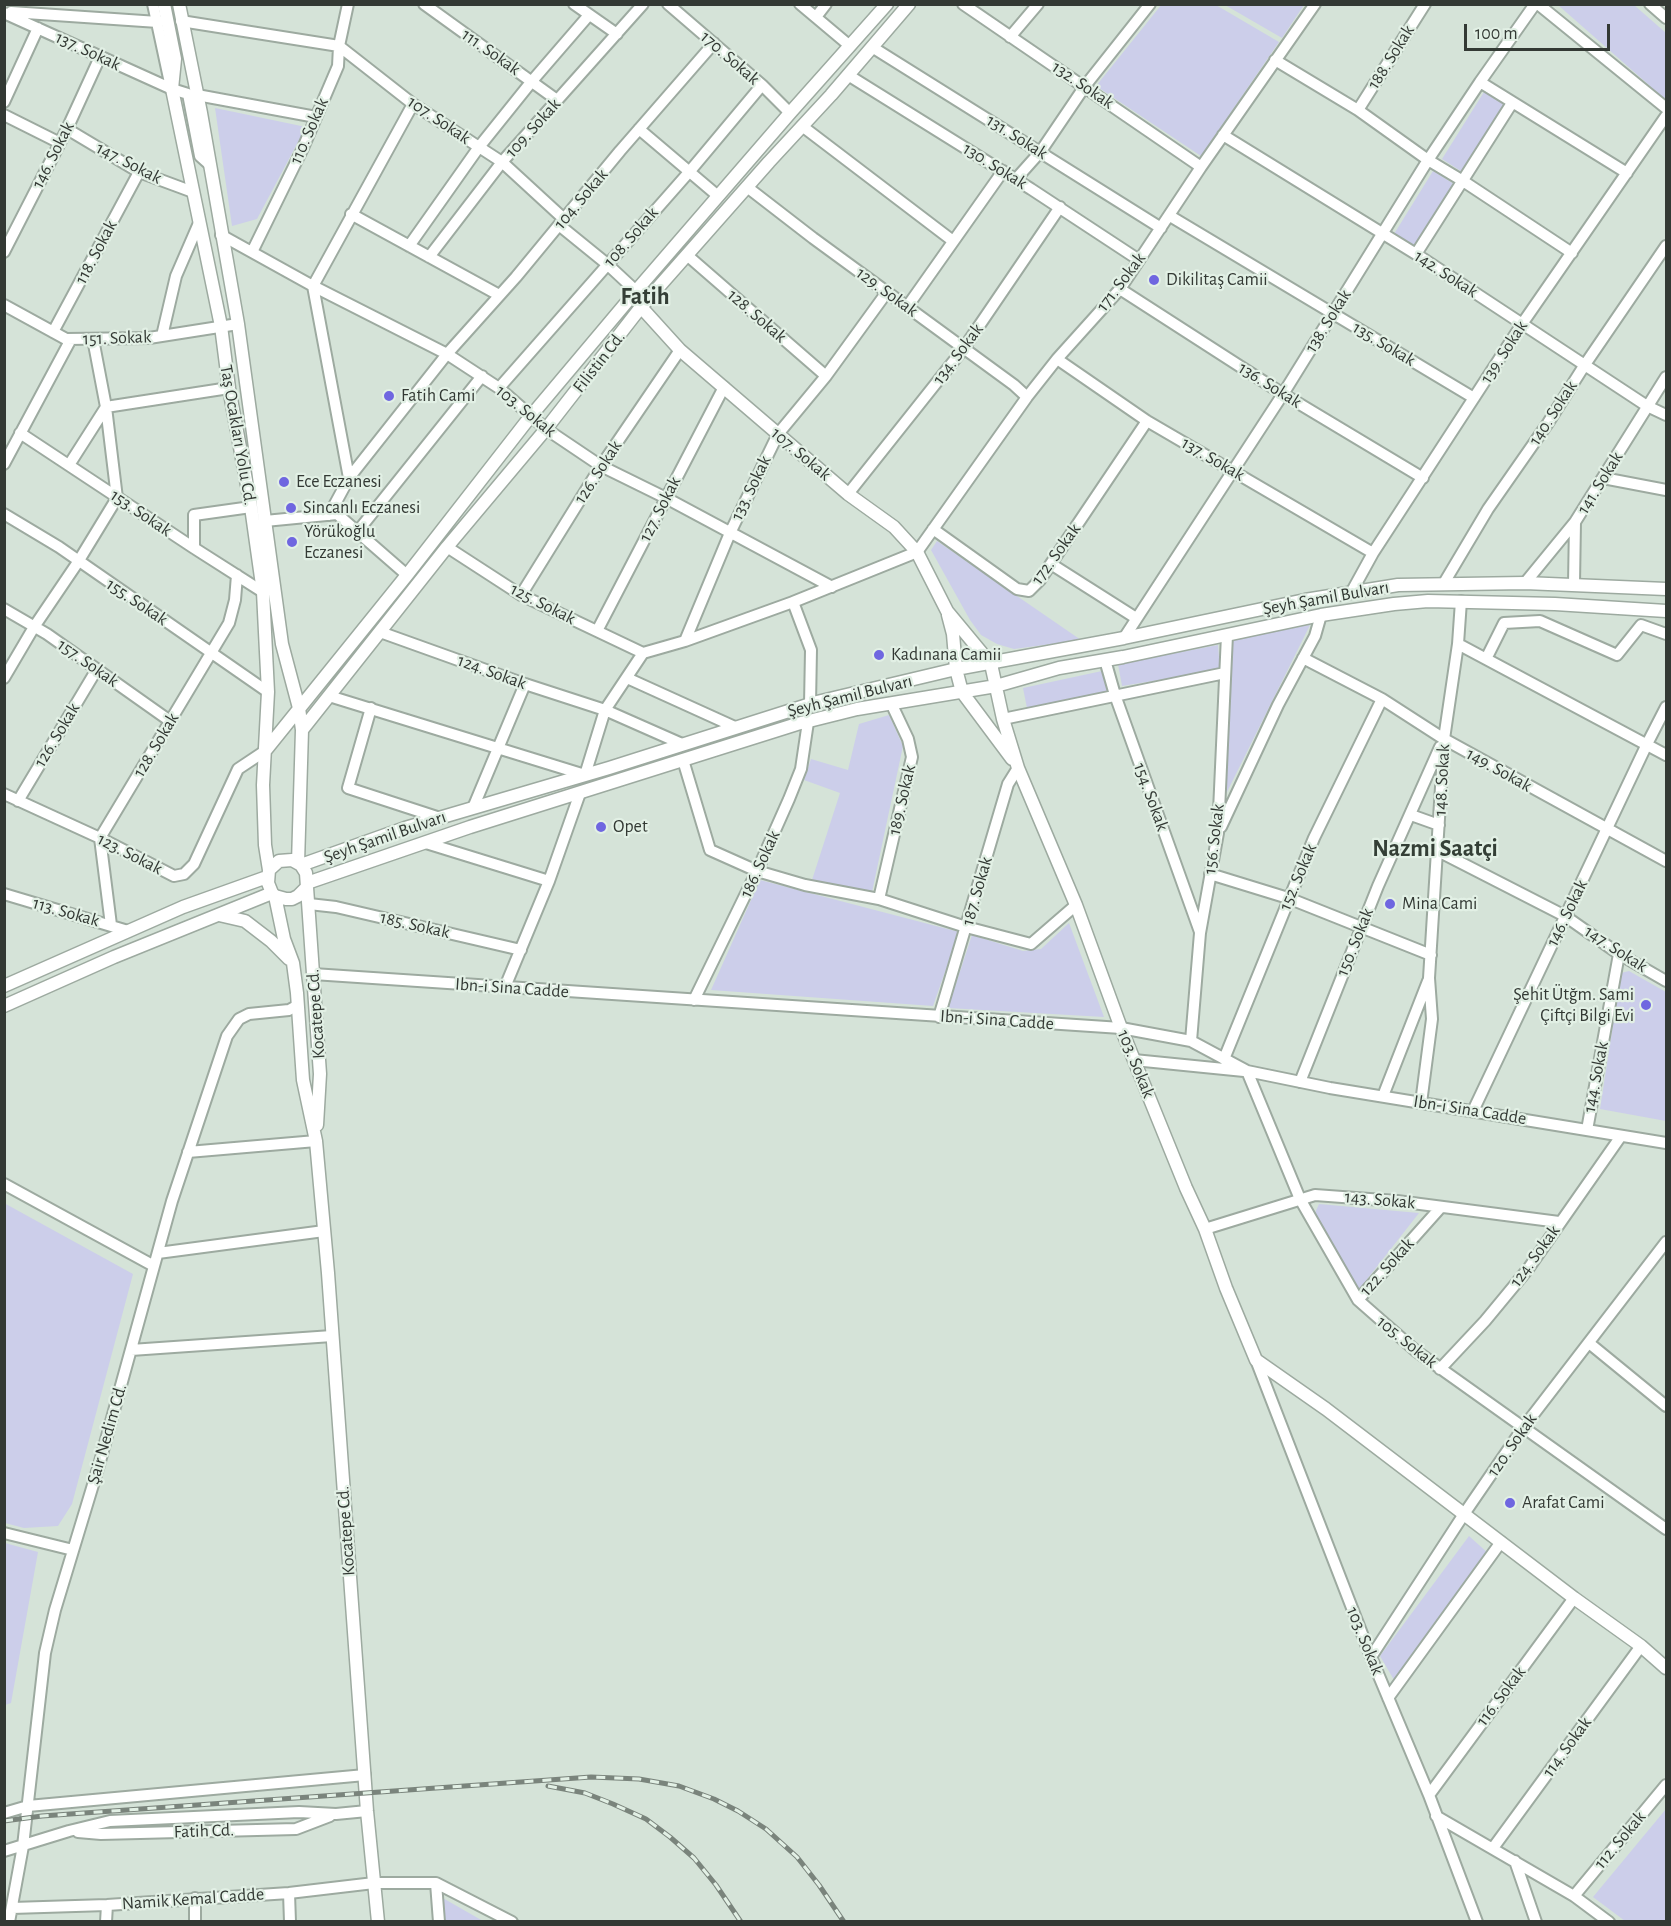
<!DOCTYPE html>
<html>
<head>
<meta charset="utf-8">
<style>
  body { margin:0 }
  #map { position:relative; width:1671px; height:1926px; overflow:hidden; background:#d5e3d8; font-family:"Alegreya Sans",sans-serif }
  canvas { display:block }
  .frame { position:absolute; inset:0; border:6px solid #333934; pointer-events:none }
  .scale { position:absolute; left:1464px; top:24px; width:146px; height:27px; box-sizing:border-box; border:3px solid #333934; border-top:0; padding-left:8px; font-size:18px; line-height:21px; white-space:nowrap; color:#333934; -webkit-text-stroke:4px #e2f0e5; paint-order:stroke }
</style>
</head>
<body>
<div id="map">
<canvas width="1671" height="1926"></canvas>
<div class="frame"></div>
<div class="scale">100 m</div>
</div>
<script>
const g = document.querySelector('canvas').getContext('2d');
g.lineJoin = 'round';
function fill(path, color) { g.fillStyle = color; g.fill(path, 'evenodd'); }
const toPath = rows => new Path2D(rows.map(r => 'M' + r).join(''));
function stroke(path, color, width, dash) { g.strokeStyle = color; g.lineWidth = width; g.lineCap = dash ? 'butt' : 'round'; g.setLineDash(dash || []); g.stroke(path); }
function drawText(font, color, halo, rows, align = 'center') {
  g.font = font + ' "Alegreya Sans",sans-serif'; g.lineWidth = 4.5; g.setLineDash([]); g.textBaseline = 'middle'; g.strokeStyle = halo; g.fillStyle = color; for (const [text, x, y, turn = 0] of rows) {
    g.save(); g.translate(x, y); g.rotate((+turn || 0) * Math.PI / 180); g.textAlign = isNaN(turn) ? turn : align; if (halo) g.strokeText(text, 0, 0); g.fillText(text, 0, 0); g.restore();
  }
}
const green = toPath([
  [1162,4,1216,5,1279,42,1201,156,1096,86],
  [1225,5,1304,4,1304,5,1282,38],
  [1558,5,1634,5,1666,33,1666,100],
  [1484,92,1505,105,1464,173,1442,159],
  [215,108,306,127,257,219,232,226],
  [1433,171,1454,184,1415,247,1394,234],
  [937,541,1081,640,1014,649,997,644,981,635,970,620,931,550],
  [1310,625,1225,796,1233,639],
  [1218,645,1220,670,1122,686,1118,664],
  [1102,671,1107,692,1027,708,1023,688],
  [889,715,903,746,872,892,812,880,840,793,804,780,811,759,848,770,859,724],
  [760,880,959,932,933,1006,711,990],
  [1069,923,1104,1017,948,1008,972,935,1023,951,1041,949],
  [1629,971,1666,992,1666,1121,1600,1109,1621,973],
  [4,1203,133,1274,72,1504,58,1526,24,1528,5,1523],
  [1319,1204,1419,1213,1357,1292,1315,1213],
  [1469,1536,1489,1554,1397,1685,1380,1656],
  [5,1543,38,1552,11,1703,5,1705],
  [1666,1809,1666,1921,1625,1921,1593,1897],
  [441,1897,483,1921,444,1921]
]);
const minor = toPath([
  [153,4,170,83],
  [424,4,557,100],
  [574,4,617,34],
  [668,4,762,85,790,113],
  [800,4,850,46],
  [963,4,1201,167],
  [1538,4,1666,108],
  [1650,4,1666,18],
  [11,12,158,22],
  [4,13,172,89,188,94,200,156,209,164],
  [816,17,826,4],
  [181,21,339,46,413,104,502,162,564,219],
  [1010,37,1038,4],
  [872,47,1161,228],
  [1275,60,1358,110,1428,160,1463,181,1572,253],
  [848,75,1031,189,1139,260],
  [1480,82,1627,173],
  [197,95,316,117],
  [4,102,38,28],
  [1358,110,1425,4],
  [4,115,60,143],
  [802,126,953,241],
  [67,129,139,172,193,192],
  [639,129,718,196],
  [1223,135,1416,254,1647,406,1666,415],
  [1016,179,1041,151,1085,86,1150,4],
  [747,187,813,238,1014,385,1027,397],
  [351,214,499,295],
  [1170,216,1474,398],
  [559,225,607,264,636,291],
  [221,235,313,286,447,354,499,388,546,429,601,466,666,498,832,587],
  [409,246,479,147,532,81,589,15],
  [4,252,67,129,100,57],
  [252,252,303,148,338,66,339,46,348,4],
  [1416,254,1512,103],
  [688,256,826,376],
  [429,257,502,162,643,4],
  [1120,289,1283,394,1423,478],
  [4,305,66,339,149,338,238,324],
  [907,307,1003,171],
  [53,332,139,172],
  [162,336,176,276,199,223],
  [1057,359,1147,421,1373,553],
  [499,388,690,171,762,85],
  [106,407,229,388],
  [20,433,194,548,263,592],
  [4,464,71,339],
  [69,465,106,407],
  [349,478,313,286,413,104],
  [1603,478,1666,490],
  [848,494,964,348,1060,207],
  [4,514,59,547,268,692],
  [329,515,349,478,447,354,516,277,620,151,714,43],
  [265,521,337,514,407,575],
  [933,529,1017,589,1029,591,1040,580,1147,421],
  [358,531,482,376],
  [447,547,521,595,643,653],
  [194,548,194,515,251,507],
  [1051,564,1136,618],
  [1444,583,1488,509,1548,423,1584,366,1666,246],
  [1525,583,1575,522,1666,377],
  [1574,584,1575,522],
  [1351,593,1373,553,1522,324,1666,116],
  [521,595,601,466,680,350],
  [4,609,47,634,170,721],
  [597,631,724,387],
  [380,632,525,684,605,710,682,744],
  [1124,638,1283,394,1428,160,1480,82,1535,4],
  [685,641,730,533,778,434,826,376,887,292],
  [1458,644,1666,755],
  [1303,658,1382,699,1444,739,1666,861],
  [1486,659,1504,623,1540,621,1617,655,1641,625,1666,634],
  [1105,660,1115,695,1200,932],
  [4,678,34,627,78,562,117,498,106,407,93,339],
  [627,678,735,727],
  [329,696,585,775,605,710,643,653,685,641,793,602],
  [810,704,811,650,793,602,917,552,1027,397,1057,359,1120,289,1201,167,1315,4],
  [371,708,348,788,440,818],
  [1003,719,1225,673],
  [683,760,710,850,757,871,805,885,879,899,966,927,1031,944,1076,905],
  [4,794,100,838,174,876,184,874,194,864,238,769,265,751],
  [18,801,97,669],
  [473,808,525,684],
  [1411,815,1439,825],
  [1221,827,1278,705,1315,636,1321,615],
  [426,843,549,881],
  [1438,851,1565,916,1619,954,1666,981],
  [1210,874,1288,898,1431,955],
  [4,894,128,931],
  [879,899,912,757,908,739,891,703],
  [309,904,336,907,521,950],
  [111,925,100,838,229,623,235,600,237,575],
  [313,974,1121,1028,1191,1041,1247,1071,1330,1088,1666,1143],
  [505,987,549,881,580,793],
  [694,1000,757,871,789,799,801,769,808,722],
  [939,1017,1008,784,1018,768],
  [1191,1041,1200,933,1218,833,1227,635],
  [1224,1059,1314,838,1382,699],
  [1134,1060,1244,1071],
  [1247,1071,1300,1199,1358,1300,1416,1351,1666,1529],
  [1300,1082,1378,886,1440,747],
  [1383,1096,1428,981],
  [1421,1103,1432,1019,1429,978,1444,739,1458,644,1461,601],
  [1473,1111,1647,744,1666,707],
  [1587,1130,1619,954],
  [188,1152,316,1141],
  [4,1184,154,1266],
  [1205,1229,1315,1195,1397,1201,1559,1222],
  [158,1253,324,1231],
  [1358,1300,1441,1207],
  [1589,1343,1666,1406],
  [131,1350,332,1336],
  [1256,1360,1371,1657,1429,1795,1477,1922],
  [1440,1369,1485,1321,1528,1269,1621,1136],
  [4,1533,73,1550],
  [1371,1657,1464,1514,1523,1428,1666,1242],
  [1388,1698,1501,1542],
  [1429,1795,1574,1598],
  [4,1813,28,1806,365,1775],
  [1436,1816,1574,1896,1609,1922],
  [78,1832,101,1834,296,1829,330,1816],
  [1493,1848,1641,1646],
  [4,1851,69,1831,110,1821,299,1812,336,1814,367,1811],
  [1515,1861,1536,1922],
  [436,1883,439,1922],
  [289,1893,290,1922],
  [1574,1896,1666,1785],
  [195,1898,195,1922],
  [12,1908,107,1905,289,1893,374,1883,436,1883,512,1922],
  [9,1922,23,1846,45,1653,55,1610,99,1465,172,1201,227,1036,239,1019,249,1014,289,1010,298,1005],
  [106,1922,107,1905]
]);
const major = toPath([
  [164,4,175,59,172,89,221,326,229,388,251,507,263,592,268,692,263,785,265,845,269,870,268,883,272,893,275,896,284,939,293,963,297,993,303,1080,316,1141,328,1273,367,1811,378,1922],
  [179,4,201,113,238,324,282,644,299,708,302,730,298,863],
  [636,291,641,307,680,350,848,494,894,527,917,552,947,611,991,664,1003,719,1018,768,1076,905,1121,1028,1186,1188,1205,1229,1226,1288,1256,1360,1326,1409,1574,1598,1641,1646,1666,1668],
  [948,615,953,634,956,669,962,692,1012,759],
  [302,730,447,547,546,429,641,307,769,162,831,95,909,4],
  [265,751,407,575,530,417,636,291,790,113,887,4],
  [301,865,405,828,609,768,817,702,956,669,1124,638,1305,600,1398,585,1525,583,1666,589],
  [269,870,279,861,292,860,301,865,306,873,320,1074,317,1125],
  [307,883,470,827,797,724,857,709,996,686,1059,668,1123,657,1321,615,1394,604,1428,601,1555,604,1666,611],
  [275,896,286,899,292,899,298,896,306,888],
  [219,915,245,921,271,941,289,959],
  [4,986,183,907,267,877],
  [4,1006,114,957,272,893]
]);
const rail = toPath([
  [548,1786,585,1793,613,1804,646,1819,670,1837,694,1858,716,1885,741,1922],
  [4,1821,42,1816,591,1777,639,1779,679,1786,714,1799,738,1811,766,1829,797,1857,819,1885,844,1922]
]);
const markers = [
  [1154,280,6,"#6f66e0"],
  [389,396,6,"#6f66e0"],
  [284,482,6,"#6f66e0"],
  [291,508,6,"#6f66e0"],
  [292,542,6,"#6f66e0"],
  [879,655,6,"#6f66e0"],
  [601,827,6,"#6f66e0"],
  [1390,904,6,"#6f66e0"],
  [1646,1005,6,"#6f66e0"],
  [1510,1503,6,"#6f66e0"]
];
const streetNames = [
  ["137. Sokak",88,51,25],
  ["111. Sokak",491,52,35],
  ["188. Sokak",1391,57,-58],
  ["170. Sokak",730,58,41],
  ["132. Sokak",1083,85,34],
  ["107. Sokak",439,120,34],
  ["109. Sokak",533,128,-48],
  ["110. Sokak",309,131,-66],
  ["131. Sokak",1017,137,32],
  ["146. Sokak",53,155,-63],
  ["147. Sokak",129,163,27],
  ["130. Sokak",995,166,32],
  ["104. Sokak",581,199,-50],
  ["108. Sokak",631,237,-49],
  ["118. Sokak",96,252,-62],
  ["142. Sokak",1446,274,33],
  ["171. Sokak",1121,282,-53],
  ["129. Sokak",887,292,36],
  ["128. Sokak",757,316,41],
  ["138. Sokak",1328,321,-58],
  ["151. Sokak",117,338,-2],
  ["135. Sokak",1384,344,31],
  ["139. Sokak",1504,352,-57],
  ["134. Sokak",958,354,-53],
  ["Filistin Cd.",599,362,-52],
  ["136. Sokak",1270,385,32],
  ["103. Sokak",526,411,39],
  ["140. Sokak",1553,413,-57],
  ["Taş Ocakları Yolu Cd.",238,435,80],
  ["107. Sokak",801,454,40],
  ["137. Sokak",1213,459,30],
  ["126. Sokak",598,472,-57],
  ["141. Sokak",1600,483,-58],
  ["133. Sokak",751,488,-64],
  ["127. Sokak",660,509,-63],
  ["153. Sokak",141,513,34],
  ["172. Sokak",1056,554,-54],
  ["Şeyh Şamil Bulvarı",1326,598,-10],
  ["155. Sokak",137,602,34],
  ["125. Sokak",543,604,27],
  ["157. Sokak",88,663,35],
  ["124. Sokak",492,672,20],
  ["Şeyh Şamil Bulvarı",850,696,-14],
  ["126. Sokak",57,735,-59],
  ["128. Sokak",156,745,-59],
  ["149. Sokak",1499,770,29],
  ["148. Sokak",1442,780,-87],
  ["154. Sokak",1151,797,70],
  ["189. Sokak",902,800,-77],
  ["Şeyh Şamil Bulvarı",385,837,-19],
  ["156. Sokak",1214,839,-83],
  ["123. Sokak",130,854,27],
  ["186. Sokak",760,864,-65],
  ["152. Sokak",1298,877,-67],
  ["187. Sokak",977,891,-74],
  ["113. Sokak",66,912,16],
  ["146. Sokak",1567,913,-64],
  ["185. Sokak",415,925,13],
  ["150. Sokak",1355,942,-68],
  ["147. Sokak",1616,949,33],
  ["Ibn-i Sina Cadde",512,988,4],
  ["Kocatepe Cd.",316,1014,-94],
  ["Ibn-i Sina Cadde",997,1020,4],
  ["103. Sokak",1136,1064,68],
  ["144. Sokak",1596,1077,-79],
  ["Ibn-i Sina Cadde",1470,1110,9],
  ["143. Sokak",1380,1200,5],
  ["124. Sokak",1535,1256,-54],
  ["122. Sokak",1387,1267,-48],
  ["105. Sokak",1407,1342,39],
  ["Şair Nedim Cd.",107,1434,-74],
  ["120. Sokak",1512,1445,-55],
  ["Kocatepe Cd.",346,1531,-94],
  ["103. Sokak",1365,1641,68],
  ["116. Sokak",1501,1696,-53],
  ["114. Sokak",1567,1747,-54],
  ["Fatih Cd.",204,1831,-2],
  ["112. Sokak",1620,1840,-50],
  ["Namik Kemal Cadde",193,1899,-4]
];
const poiNames = [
  ["Dikilitaş Camii",1166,280],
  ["Fatih Cami",401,396],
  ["Ece Eczanesi",296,482],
  ["Sincanlı Eczanesi",303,508],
  ["Yörükoğlu",304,532],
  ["Eczanesi",304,553],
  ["Kadınana Camii",891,655],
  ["Opet",613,827],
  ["Mina Cami",1402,904],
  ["Şehit Ütğm. Sami",1634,995,"right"],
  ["Çiftçi Bilgi Evi",1634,1016,"right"],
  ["Arafat Cami",1522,1503]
];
const districtNames = [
  ["Fatih",645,297],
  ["Nazmi Saatçi",1435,849]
];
fill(green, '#ccceea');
stroke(minor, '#9daaa0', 14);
stroke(major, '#9daaa0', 15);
stroke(minor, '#fff', 10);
stroke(major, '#fff', 12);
stroke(rail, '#7a847c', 5);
stroke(rail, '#e2f0e5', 3, [9]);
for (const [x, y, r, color] of markers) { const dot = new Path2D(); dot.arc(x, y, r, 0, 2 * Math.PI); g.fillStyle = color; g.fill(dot); stroke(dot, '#e2f0e5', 2); }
drawText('18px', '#333934', '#e2f0e5', streetNames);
drawText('18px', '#333934', '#e2f0e5', poiNames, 'left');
drawText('bold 24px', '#343f36', '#e2f0e5', districtNames);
</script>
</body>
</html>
